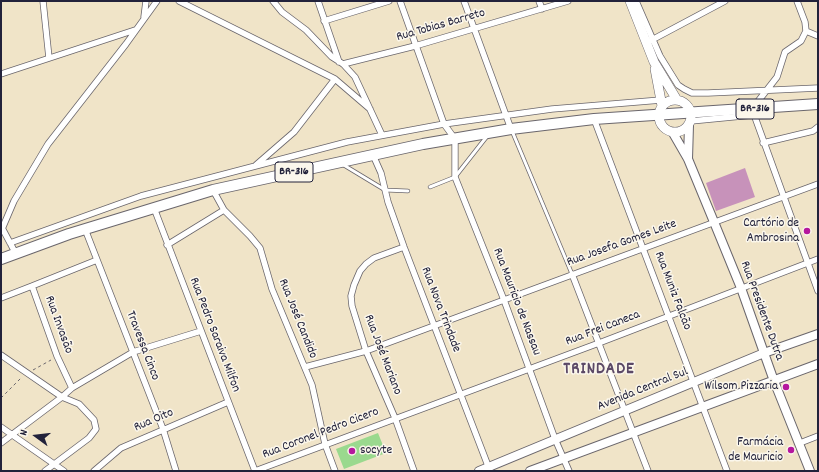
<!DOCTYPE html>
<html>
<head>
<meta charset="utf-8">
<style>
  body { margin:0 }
  #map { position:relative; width:819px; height:472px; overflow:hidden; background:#f0e4c8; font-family:Dekko,sans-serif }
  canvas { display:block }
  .frame { position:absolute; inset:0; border:2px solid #22223b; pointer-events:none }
  .north { position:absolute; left:16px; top:416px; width:40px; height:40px; -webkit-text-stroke:3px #fbf7ec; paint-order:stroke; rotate:285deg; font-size:11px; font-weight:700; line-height:16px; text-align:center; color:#22223b }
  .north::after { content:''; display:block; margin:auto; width:14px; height:18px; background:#22223b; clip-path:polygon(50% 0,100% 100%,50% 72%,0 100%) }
</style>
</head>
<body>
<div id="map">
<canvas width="819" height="472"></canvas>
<div class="frame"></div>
<div class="north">N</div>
</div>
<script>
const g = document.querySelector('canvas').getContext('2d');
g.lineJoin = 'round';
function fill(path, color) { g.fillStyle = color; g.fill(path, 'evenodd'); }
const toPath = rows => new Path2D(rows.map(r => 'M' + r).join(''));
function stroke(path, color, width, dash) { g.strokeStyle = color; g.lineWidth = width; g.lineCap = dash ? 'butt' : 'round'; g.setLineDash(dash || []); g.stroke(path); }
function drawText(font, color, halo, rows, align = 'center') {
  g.font = font + ' Dekko,sans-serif'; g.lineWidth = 3; g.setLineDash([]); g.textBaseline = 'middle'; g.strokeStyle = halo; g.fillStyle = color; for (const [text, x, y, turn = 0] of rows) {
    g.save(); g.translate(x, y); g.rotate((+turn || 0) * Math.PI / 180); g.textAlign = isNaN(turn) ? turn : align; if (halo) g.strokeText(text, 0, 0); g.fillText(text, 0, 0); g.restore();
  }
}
const green = toPath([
  [378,433,386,453,344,469,336,449]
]);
const building = toPath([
  [745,168,755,197,716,211,706,183]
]);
const path = toPath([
  [33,370,51,360],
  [1,398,22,377]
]);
const lane = toPath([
  [512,131,572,274],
  [342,164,385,190,408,191],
  [430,187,455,177,488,135]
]);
const street = toPath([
  [43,1,49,58],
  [179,1,335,79,370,109],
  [273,1,282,12,306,30,332,57,343,64,355,77,382,135],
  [318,1,339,62],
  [400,1,444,124,455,139,455,177,504,300,555,439,569,471],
  [464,1,511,129],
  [539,1,542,9],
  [636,1,660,56,678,85,684,89,692,93,708,93,818,88],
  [797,1,805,22,806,31,801,41,785,52,777,77,752,109,818,291],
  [144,17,146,1],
  [324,21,389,1],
  [806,31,818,36],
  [648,42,725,1],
  [343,64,415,46,568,1],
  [1,74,135,30],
  [594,119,727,471],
  [691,121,753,115],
  [763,143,813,131,818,127],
  [373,155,381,173,388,202,404,247,490,471],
  [256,165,294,132,335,79],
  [213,190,224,210,250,236,260,248,272,289,312,385,325,444,335,471],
  [154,208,255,471],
  [1,226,16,254],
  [2,229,14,201,48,144,126,44,157,1],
  [85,229,163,429,176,471],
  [10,243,141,196,347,142,444,124,552,109,661,100],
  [167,245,224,210],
  [404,247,374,258,366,264,360,271,354,285,351,296,352,306,366,351,395,418,414,471],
  [572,274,648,471],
  [32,286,97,260],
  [1,298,32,286,57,356,72,388,62,397,1,355],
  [305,367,366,351,818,184],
  [72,388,133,352,201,331],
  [1,427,64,471],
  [1,443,62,397,79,404,94,420,96,429,89,438,45,471],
  [800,443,818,436],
  [94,471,121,448,228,402],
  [255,471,599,343,818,259]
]);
const secondary = toPath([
  [673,133,688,159,714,222,741,288,774,381,810,471],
  [688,159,689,125],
  [479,471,764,353,818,334],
  [530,471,818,364]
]);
const primary = toPath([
  [630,1,654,62,677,100],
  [655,69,662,106],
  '659 116a16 16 0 1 1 32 0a16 16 0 1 1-32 0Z'
]);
const highway = toPath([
  [1,259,69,234,213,190,423,144,511,129,594,119,818,104]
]);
const markers = [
  [807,231,4,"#b5179e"],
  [786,387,4,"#b5179e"],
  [791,450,4,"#b5179e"],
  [352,451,4,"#b5179e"]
];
const shields = [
  [755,109,38],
  [294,172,38]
];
const shieldNames = [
  ["BR-316",755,109],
  ["BR-316",294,172]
];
const streetNames = [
  ["Rua Tobias Barreto",441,26,-16],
  ["Rua Josefa Gomes Leite",622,244,-20],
  ["Rua Muniz Falcão",672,291,69],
  ["Rua Mauricio de Nassau",516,302,69],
  ["Rua Nova Trindade",440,310,69],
  ["Rua Presidente Dutra",761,311,70],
  ["Rua José Candido",297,319,68],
  ["Rua Invasão",58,325,70],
  ["Rua Frei Caneca",603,329,-21],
  ["Rua Pedro Saraiva Milfon",214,335,69],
  ["Travessa Cinco",142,346,69],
  ["Rua José Mariano",382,355,69],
  ["Avenida Central Sul",643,390,-22],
  ["Rua Oito",154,421,-23],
  ["Rua Coronel Pedro Cicero",321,434,-21]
];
const poiNames = [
  ["Cartório de",799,224],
  ["Ambrosina",799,239],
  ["Wilsom Pizzaria",778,387],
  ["Farmácia",783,443],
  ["de Mauricio",783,458],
  ["socyte",360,451,"left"]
];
const districtNames = [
  ["TRINDADE",599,371]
];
fill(green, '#9ad98e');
fill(building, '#c792ba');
stroke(lane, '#6a666c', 4.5);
stroke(street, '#6a666c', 7);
stroke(secondary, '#6a666c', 10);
stroke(primary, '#6a666c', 10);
stroke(highway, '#6a666c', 12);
stroke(path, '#6a666c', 1, [3, 3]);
stroke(lane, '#fff', 3);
stroke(street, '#fff', 5.5);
stroke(secondary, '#fff', 8);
stroke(primary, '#fff', 9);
stroke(highway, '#fff', 10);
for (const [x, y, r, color] of markers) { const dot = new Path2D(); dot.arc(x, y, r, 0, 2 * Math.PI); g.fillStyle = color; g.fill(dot); stroke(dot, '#fbf7ec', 1.5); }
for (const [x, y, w] of shields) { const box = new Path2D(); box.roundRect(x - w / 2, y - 10, w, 20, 3); g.fillStyle = '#fbf7ec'; g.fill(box); stroke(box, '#22223b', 1); }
drawText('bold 12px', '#22223b', null, shieldNames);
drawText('13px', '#22223b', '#fbf7ec', streetNames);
drawText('13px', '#22223b', '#fbf7ec', poiNames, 'right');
g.letterSpacing = '1px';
drawText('bold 17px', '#5c4967', '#fbf7ec', districtNames);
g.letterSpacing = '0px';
</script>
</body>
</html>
